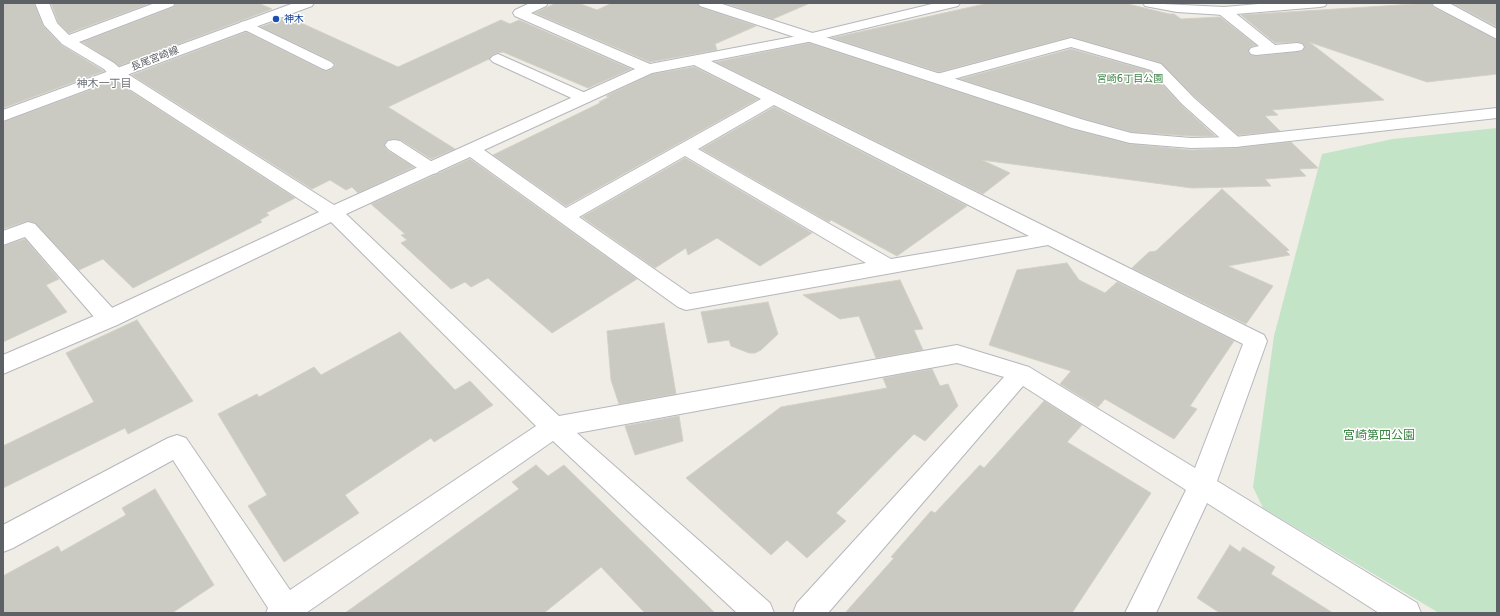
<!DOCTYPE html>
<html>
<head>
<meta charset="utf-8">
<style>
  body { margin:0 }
  #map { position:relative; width:1500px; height:616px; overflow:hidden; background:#efede6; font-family:"DejaVu Sans",sans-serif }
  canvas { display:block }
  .frame { position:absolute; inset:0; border:4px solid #5d6065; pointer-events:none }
</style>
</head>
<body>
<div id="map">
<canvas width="1500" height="616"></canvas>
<div class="frame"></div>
</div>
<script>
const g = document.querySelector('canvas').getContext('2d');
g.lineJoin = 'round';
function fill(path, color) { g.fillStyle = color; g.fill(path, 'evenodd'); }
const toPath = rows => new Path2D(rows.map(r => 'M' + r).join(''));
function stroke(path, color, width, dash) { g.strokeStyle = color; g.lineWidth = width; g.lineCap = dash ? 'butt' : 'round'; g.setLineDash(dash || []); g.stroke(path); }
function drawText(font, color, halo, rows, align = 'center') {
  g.font = font + ' "DejaVu Sans","Noto Sans JP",sans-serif'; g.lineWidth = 3; g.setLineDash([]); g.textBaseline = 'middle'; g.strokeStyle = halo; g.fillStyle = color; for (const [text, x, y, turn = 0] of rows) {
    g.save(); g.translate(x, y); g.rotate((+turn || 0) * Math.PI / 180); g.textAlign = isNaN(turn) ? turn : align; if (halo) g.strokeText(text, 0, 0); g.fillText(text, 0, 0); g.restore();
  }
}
const green = toPath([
  [1497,128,1497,613,1439,613,1263,508,1253,487,1274,336,1322,154,1393,139]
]);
const building = toPath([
  [3,3,34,3,43,26,61,45,104,71,3,108,3,3],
  [51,3,151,3,69,33,58,22,51,3],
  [176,3,258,3,272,9,119,66,82,42,174,7,176,3],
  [556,3,578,3,597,10,612,3,697,3,700,7,756,26,715,44,717,50,650,62,535,13,556,3],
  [724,3,810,3,773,19,724,3],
  [989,3,1124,3,1169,14,1174,14,1181,19,1220,17,1256,45,1250,47,1248,52,1251,55,1256,56,1302,51,1305,46,1302,43,1297,42,1275,43,1241,15,1431,3,1433,7,1497,40,1497,74,1427,82,1309,42,1384,100,1272,110,1278,115,1265,116,1280,131,1238,135,1195,97,1161,63,1071,37,939,72,832,38,989,3],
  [1452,3,1497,3,1497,27,1452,3],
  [288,17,398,67,501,20,510,24,519,20,631,69,588,88,503,52,497,53,492,55,489,59,388,107,455,149,431,159,401,140,388,140,384,145,387,150,414,167,358,193,352,187,346,190,330,180,312,189,132,75,246,32,320,69,327,71,332,69,336,65,332,61,261,27,288,17],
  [809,43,1072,129,1130,144,1191,150,1235,148,1291,142,1318,168,1299,169,1306,176,1265,179,1271,186,1192,188,982,160,1010,173,983,194,716,62,809,43],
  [1071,49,1150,71,1181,105,1215,136,1191,136,1131,132,1084,119,960,79,1071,49],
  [694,67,758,99,566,206,493,155,600,103,599,102,609,97,606,96,652,74,694,67],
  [115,81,295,198,266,213,269,215,260,220,262,222,133,288,103,259,79,270,35,223,27,221,3,229,3,122,115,81],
  [774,107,967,206,897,256,831,220,829,222,701,149,774,107],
  [685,158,812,233,760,266,717,238,688,255,686,248,655,268,582,217,685,158],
  [470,159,637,279,552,333,488,278,471,287,465,282,451,289,401,243,407,240,401,235,405,234,371,204,470,159],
  [1222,189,1289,250,1286,251,1290,255,1228,266,1273,286,1246,324,1132,268,1149,252,1156,251,1222,189],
  [25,239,59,279,46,285,67,312,3,342,3,246,25,239],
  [1067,263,1079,280,1105,293,1117,282,1234,341,1190,406,1197,409,1174,439,1105,399,1098,407,1060,384,1071,371,989,345,1017,270,1067,263],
  [900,280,923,329,914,330,923,350,876,358,859,316,840,319,803,295,900,280],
  [768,302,778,334,761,350,755,353,749,353,731,346,729,340,708,343,701,312,768,302],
  [137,320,193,401,128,434,125,428,3,488,3,446,94,402,66,353,137,320],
  [664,323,676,394,619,404,611,380,607,331,664,323],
  [400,332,455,390,470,381,493,405,434,442,431,438,345,495,359,513,284,562,248,506,267,495,218,414,257,394,259,397,314,367,321,375,400,332],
  [932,369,940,386,948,384,958,406,925,441,914,434,836,513,846,521,807,558,787,540,771,555,686,478,781,407,887,388,883,378,932,369],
  [1044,401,1082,425,1067,442,1151,493,1072,613,845,613,894,558,891,557,931,511,935,513,980,465,984,468,1044,401],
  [679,416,683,441,635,455,625,426,679,416],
  [536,465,548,476,564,465,715,613,645,613,601,567,544,613,345,613,519,489,512,482,536,465],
  [155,489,214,585,172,613,3,613,3,576,58,546,61,552,126,515,122,508,155,489],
  [1230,545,1240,552,1243,547,1275,567,1271,574,1333,613,1220,613,1197,598,1230,545]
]);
const lane = toPath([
  [1224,7,1229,8,1275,45,1297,43,1302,44,1304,47,1302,50,1297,51,1256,55,1251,54,1249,51,1251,48,1259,46,1219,14,1217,11,1219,8,1224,7],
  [246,21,331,62,334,65,331,68,326,70,321,68,241,28,239,25,241,22,246,21],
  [498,54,590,95,592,98,590,101,584,103,578,101,493,62,490,59,493,56,498,54],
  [394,140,400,141,437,165,440,169,437,173,431,174,425,173,388,149,385,145,388,141,394,140],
  [28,222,35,224,117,313,120,319,117,325,109,327,101,325,25,237,3,245,3,231,28,222]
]);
const street = toPath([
  [35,3,49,3,57,23,69,35,155,3,175,3,173,6,79,42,114,63,123,71,334,205,635,69,515,16,513,13,515,10,530,3,548,3,546,6,531,13,650,64,808,34,936,3,960,3,958,6,808,42,711,61,1264,335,1267,341,1217,481,1417,603,1421,613,1379,613,1207,503,1156,613,1125,613,1186,490,1023,386,828,613,793,613,797,603,1004,377,957,363,577,433,770,603,774,613,737,613,553,441,306,613,266,613,268,608,173,460,13,548,3,552,3,525,168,438,177,435,186,438,290,590,536,426,331,222,117,325,3,374,3,355,101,313,319,212,111,77,104,69,62,44,44,25,35,3],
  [694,65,761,99,566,208,484,150,652,73,694,65],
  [774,105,1029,236,891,259,698,149,774,105],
  [685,156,866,263,690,294,579,217,685,156],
  [470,157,678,307,686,310,1048,245,1243,344,1195,468,1029,367,957,345,559,416,346,214,470,157],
  [1143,3,1224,7,1270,3,1327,3,1325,6,1320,7,1224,15,1177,12,1145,6,1143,3],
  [1432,3,1449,3,1497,29,1497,39,1434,6,1432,3],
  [1071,38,1161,64,1194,98,1244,142,1241,146,1235,147,1229,146,1182,104,1151,70,1071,47,939,83,933,81,931,78,933,75,1071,38]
]);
const secondary = toPath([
  [294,3,314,3,312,6,3,121,3,110,294,3],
  [698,3,719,3,1084,120,1131,133,1191,138,1235,137,1497,108,1497,118,1235,147,1191,148,1130,143,1072,128,700,6,698,3]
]);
const markers = [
  [276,19,4,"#1a4fb4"]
];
const farTransitnames = [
  ["神木",284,19]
];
const farStreetnames = [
  ["長尾宮崎線",155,59,-21]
];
const farParknames = [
  ["宮崎6丁目公園",1130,79]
];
const farNeighbourhoodnames = [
  ["神木一丁目",104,84]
];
const parkNames = [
  ["宮崎第四公園",1379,436]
];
fill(green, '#c4e4c7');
fill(building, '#cac9c2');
stroke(building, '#d3d0c4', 1);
stroke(lane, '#b6b7bc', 2);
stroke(street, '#b6b7bc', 2);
stroke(secondary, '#b4b7bc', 2);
fill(lane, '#fff');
fill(street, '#fff');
fill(secondary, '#fff');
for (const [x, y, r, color] of markers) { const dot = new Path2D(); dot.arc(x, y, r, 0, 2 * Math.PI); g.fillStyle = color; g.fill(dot); stroke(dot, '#fff', 1.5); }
drawText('10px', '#164399', '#fff', farTransitnames, 'left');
drawText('10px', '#5d6065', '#fff', farStreetnames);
drawText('10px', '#3c8545', '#fff', farParknames);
drawText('11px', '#6e7277', '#fff', farNeighbourhoodnames);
drawText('12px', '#3c8545', '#fff', parkNames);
</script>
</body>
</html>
